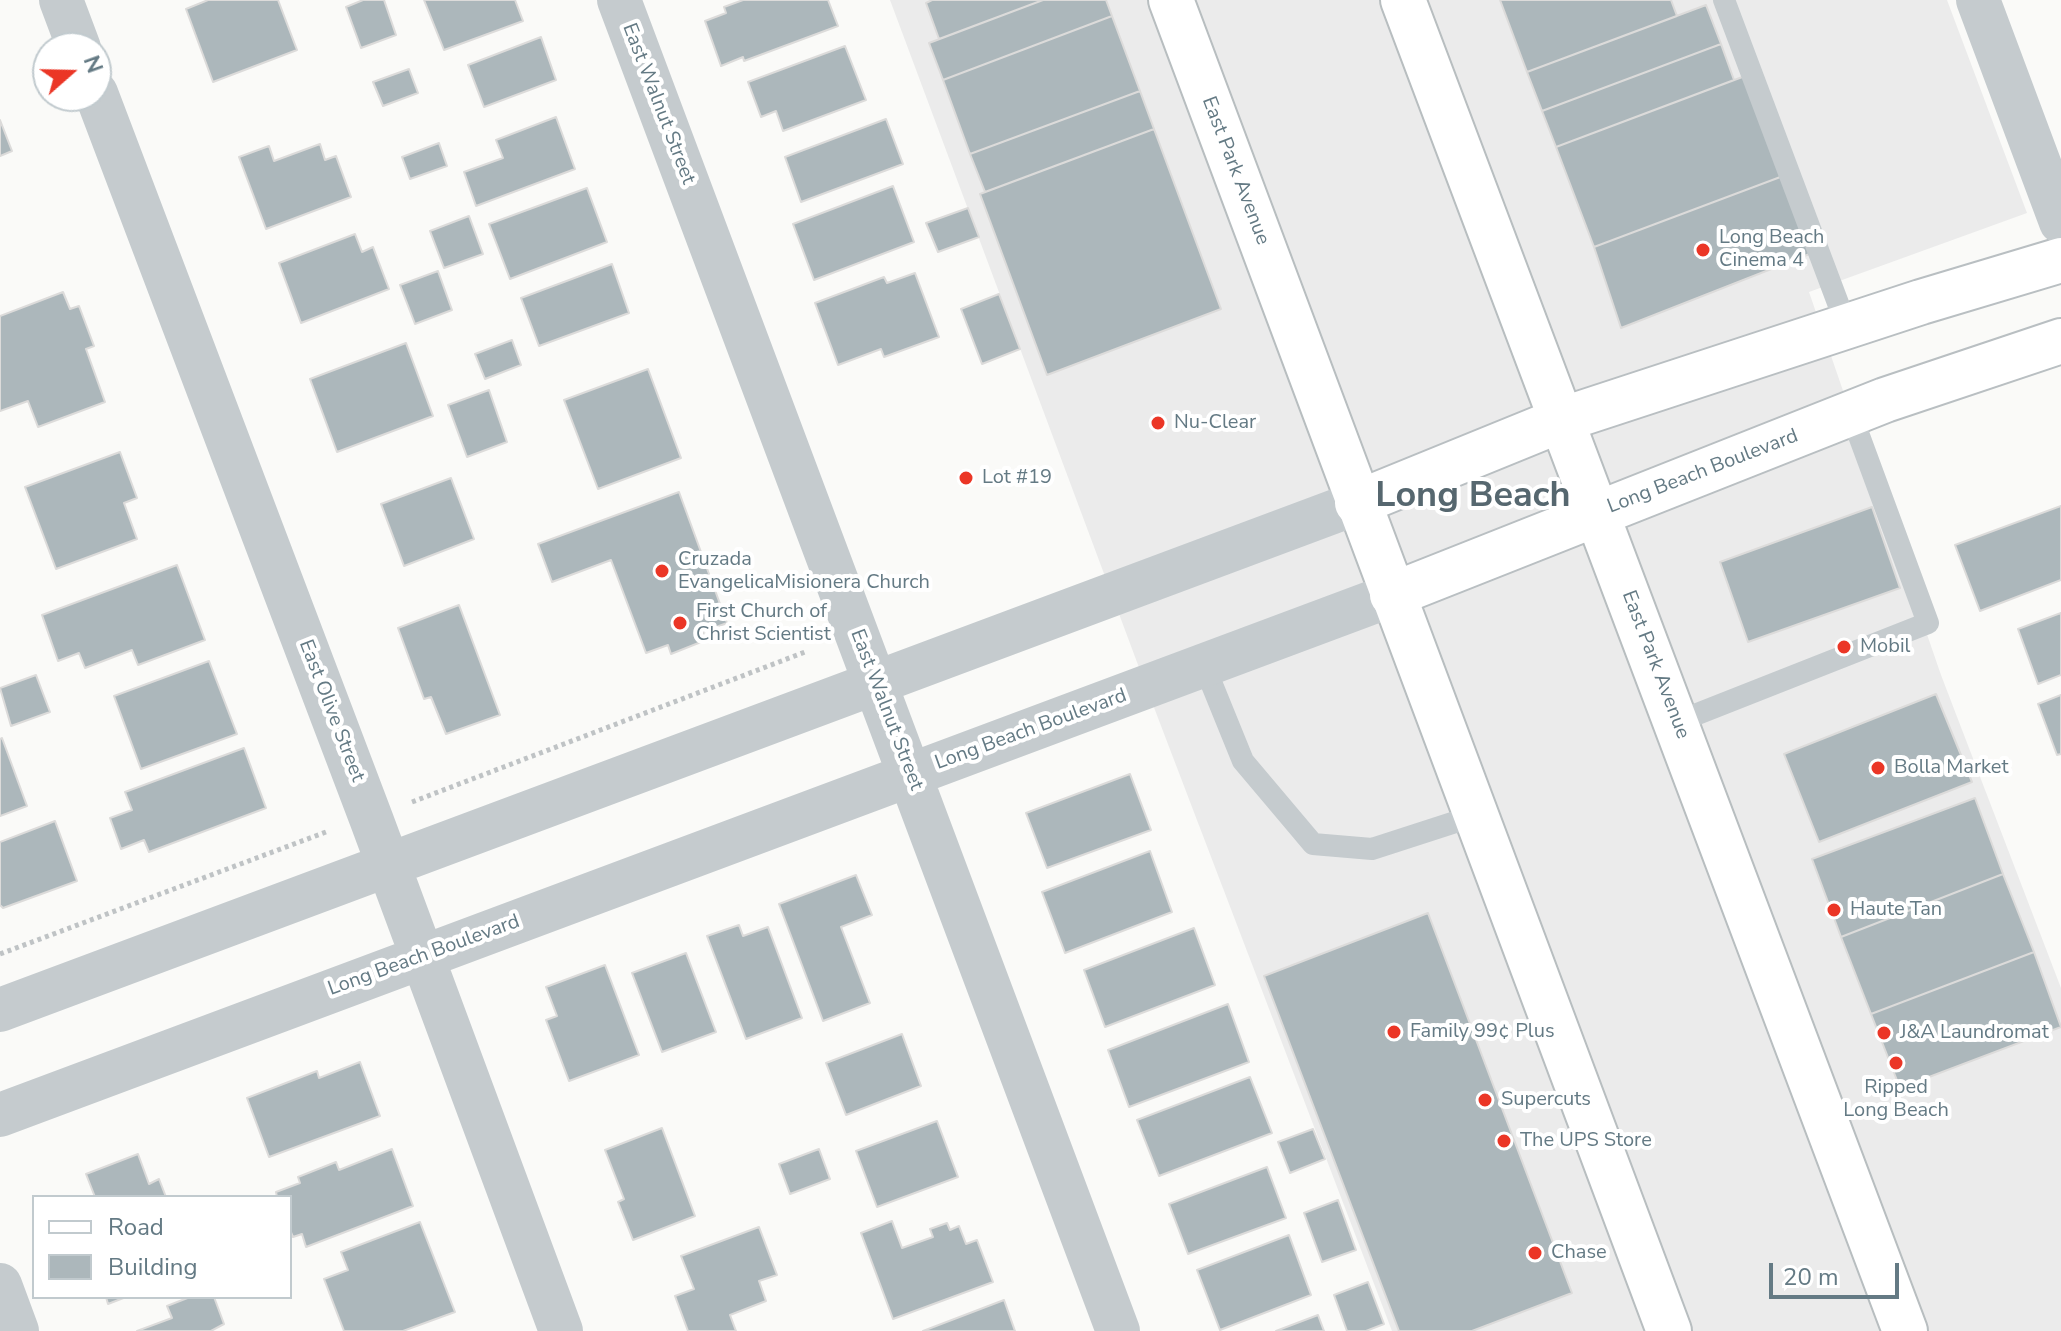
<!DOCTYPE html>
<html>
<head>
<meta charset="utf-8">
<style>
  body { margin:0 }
  #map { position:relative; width:2061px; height:1331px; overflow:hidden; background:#fafaf8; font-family:"Nunito Sans",sans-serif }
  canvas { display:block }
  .legend { position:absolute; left:32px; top:1195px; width:260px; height:104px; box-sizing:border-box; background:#fff; border:2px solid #c1cace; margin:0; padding:10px 14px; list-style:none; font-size:24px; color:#647a84 }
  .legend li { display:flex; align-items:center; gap:16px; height:40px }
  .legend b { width:40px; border:2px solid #c1cace }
  .north { position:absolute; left:32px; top:32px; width:80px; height:80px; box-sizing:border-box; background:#fff; border:2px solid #c1cace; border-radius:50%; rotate:70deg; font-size:22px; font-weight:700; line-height:32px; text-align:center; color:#647a84 }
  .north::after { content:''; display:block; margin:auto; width:28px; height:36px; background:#eb3626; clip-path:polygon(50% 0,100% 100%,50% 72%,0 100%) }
  .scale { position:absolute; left:1769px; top:1263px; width:130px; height:36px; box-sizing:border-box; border:4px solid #647a84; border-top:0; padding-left:10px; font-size:24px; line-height:28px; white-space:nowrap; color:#647a84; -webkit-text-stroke:6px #fff; paint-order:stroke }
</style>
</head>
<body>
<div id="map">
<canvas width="2061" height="1331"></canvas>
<ul class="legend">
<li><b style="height:10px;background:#fff"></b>Road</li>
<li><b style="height:22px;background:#acb7bb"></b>Building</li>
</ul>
<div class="north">N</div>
<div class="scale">20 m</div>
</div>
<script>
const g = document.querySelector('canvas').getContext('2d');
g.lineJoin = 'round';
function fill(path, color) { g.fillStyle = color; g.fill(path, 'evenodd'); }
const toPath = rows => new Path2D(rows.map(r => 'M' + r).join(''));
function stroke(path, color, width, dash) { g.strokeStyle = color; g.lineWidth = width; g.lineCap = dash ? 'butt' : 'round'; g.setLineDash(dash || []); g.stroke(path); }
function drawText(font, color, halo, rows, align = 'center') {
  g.font = font + ' "Nunito Sans",sans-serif'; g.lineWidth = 8; g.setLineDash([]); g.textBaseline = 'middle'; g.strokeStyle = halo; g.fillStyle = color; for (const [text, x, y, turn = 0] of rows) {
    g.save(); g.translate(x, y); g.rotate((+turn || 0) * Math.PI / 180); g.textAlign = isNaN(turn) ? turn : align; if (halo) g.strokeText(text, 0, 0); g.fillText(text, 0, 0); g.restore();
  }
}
const built = toPath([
  [890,0,1947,0,2027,213,1809,292,1941,675,2061,988,2061,1331,1392,1331,1150,697]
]);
const building = toPath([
  [208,0,278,0,297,50,213,82,186,9,208,0],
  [363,0,384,0,396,35,361,48,346,7,363,0],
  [424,0,515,0,523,21,444,50,424,0],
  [743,0,828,0,838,26,744,61,743,57,721,66,705,21,726,13,724,7,743,0],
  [932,0,1043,0,939,39,926,3,932,0],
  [1043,0,1106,0,1112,16,943,80,929,43,1043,0],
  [1500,0,1671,0,1677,16,1527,72,1500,0],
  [1706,5,1721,44,1542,111,1527,72,1706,5],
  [1112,16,1140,91,970,154,943,80,1112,16],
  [541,37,556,80,484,107,468,65,541,37],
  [1721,44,1734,80,1556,147,1542,111,1721,44],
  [845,46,866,100,783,131,776,111,761,117,748,82,845,46],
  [409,69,418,93,383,106,373,82,409,69],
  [1745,76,1783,176,1594,247,1556,147,1745,76],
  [1140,91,1154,129,985,192,970,154,1140,91],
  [556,117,575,169,476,206,464,172,503,158,496,140,556,117],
  [886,119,903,164,801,202,785,157,886,119],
  [0,120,12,151,0,156,0,120],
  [1154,129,1221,309,1047,375,980,194,1154,129],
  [439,143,447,166,410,179,402,157,439,143],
  [320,144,325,160,336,156,351,197,266,229,239,157,269,146,274,161,320,144],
  [1783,176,1812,253,1621,328,1594,247,1783,176],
  [893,186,914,242,814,280,793,224,893,186],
  [587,188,607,242,510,279,489,224,587,188],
  [968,208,979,237,938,252,926,223,968,208],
  [469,216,483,254,444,268,430,231,469,216],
  [355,234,362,252,373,247,389,289,301,323,279,263,355,234],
  [612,264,629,313,539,346,521,298,612,264],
  [438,271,452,310,415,324,400,285,438,271],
  [915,273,939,337,884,357,881,349,838,365,815,303,884,277,887,283,915,273],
  [63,292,70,309,79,306,94,346,86,349,105,402,38,427,28,401,0,411,0,316,63,292],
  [999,294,1020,349,982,364,961,309,999,294],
  [512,340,521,365,485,379,475,354,512,340],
  [406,343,433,416,337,452,310,379,406,343],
  [648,369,681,458,598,489,564,400,648,369],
  [489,390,507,442,467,457,448,405,489,390],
  [120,452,137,498,124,503,137,539,56,569,25,487,120,452],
  [451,478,474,539,404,566,381,504,451,478],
  [679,492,727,623,703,632,706,640,671,654,668,645,646,653,611,560,552,582,538,544,679,492],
  [2061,506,2061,580,1980,611,1955,545,2061,506],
  [1872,507,1900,588,1748,642,1720,562,1872,507],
  [177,565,205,640,138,665,132,650,85,668,79,653,58,661,42,615,177,565],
  [459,605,500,715,446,734,431,697,424,699,398,628,459,605],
  [2061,613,2061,675,2038,684,2018,629,2061,613],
  [209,661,237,734,141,769,114,696,209,661],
  [36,675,50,712,11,726,0,688,36,675],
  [1936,694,1972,782,1819,842,1784,754,1936,694],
  [2061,695,2061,754,2057,755,2038,704,2061,695],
  [2,738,27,806,0,816,0,739,2,738],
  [244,748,266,808,149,852,144,840,121,849,110,818,132,810,125,792,244,748],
  [1130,774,1151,830,1047,868,1026,813,1130,774],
  [1975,798,2003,874,1841,937,1812,859,1975,798],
  [55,821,77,881,3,908,0,905,0,842,55,821],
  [1150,851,1172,912,1065,953,1042,892,1150,851],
  [2003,874,2034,952,1871,1014,1841,937,2003,874],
  [856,875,872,915,841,927,870,1003,823,1021,779,904,856,875],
  [1428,913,1572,1293,1472,1331,1399,1331,1264,976,1428,913],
  [739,925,743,936,768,927,802,1018,746,1039,707,936,739,925],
  [1194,928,1215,985,1105,1027,1084,970,1194,928],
  [2034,952,2061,1027,1900,1088,1871,1014,2034,952],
  [686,953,716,1032,662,1052,632,973,686,953],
  [605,965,639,1055,569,1081,546,1020,557,1016,546,987,605,965],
  [1228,1004,1249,1062,1129,1107,1108,1050,1228,1004],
  [902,1034,921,1086,846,1115,826,1063,902,1034],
  [360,1062,380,1116,269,1157,247,1098,317,1071,319,1078,360,1062],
  [1250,1077,1272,1133,1159,1176,1137,1120,1250,1077],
  [937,1121,958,1177,877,1207,856,1151,937,1121],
  [662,1128,695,1216,633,1240,618,1202,624,1199,605,1150,662,1128],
  [1313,1129,1325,1159,1290,1173,1278,1142,1313,1129],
  [392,1149,413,1206,306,1247,302,1234,293,1237,290,1230,290,1197,277,1197,276,1192,300,1183,298,1177,336,1162,339,1170,392,1149],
  [819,1149,830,1179,790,1194,779,1164,819,1149],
  [138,1154,149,1184,159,1179,166,1197,95,1197,86,1174,138,1154],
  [1267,1167,1286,1218,1188,1254,1169,1204,1267,1167],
  [1338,1200,1356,1250,1322,1262,1304,1213,1338,1200],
  [892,1221,902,1248,933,1237,930,1229,947,1223,950,1230,959,1226,966,1244,977,1240,993,1282,893,1319,861,1233,892,1221],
  [420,1222,455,1312,403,1331,344,1331,324,1279,348,1270,341,1252,420,1222],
  [759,1227,777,1275,759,1281,766,1301,730,1315,736,1331,688,1331,675,1296,694,1289,681,1256,759,1227],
  [1289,1235,1311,1295,1220,1330,1197,1270,1289,1235],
  [1368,1282,1384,1324,1366,1331,1347,1331,1334,1295,1368,1282],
  [106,1297,126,1297,108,1304,106,1297],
  [190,1297,214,1297,224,1324,211,1331,137,1331,172,1318,167,1306,190,1297],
  [1004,1300,1015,1331,923,1331,1004,1300],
  [1318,1315,1324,1331,1276,1331,1318,1315]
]);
const path = toPath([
  [412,802,805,652],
  [0,954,326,832]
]);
const lane = toPath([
  [1724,0,1847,327],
  [1204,665,1243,761,1313,844,1372,849,1477,815],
  [1677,722,1928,623,1851,414]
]);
const street = toPath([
  [61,0,79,48],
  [619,0,1118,1331],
  [1978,0,2061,222],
  [96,93,372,821,561,1331],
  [0,1010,1357,503],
  [0,1115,1392,595],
  [0,1285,17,1331]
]);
const primary = toPath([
  [1357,503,1561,420,1921,302,2061,260],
  [1392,595,1885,400,2061,341]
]);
const highway = toPath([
  [1171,0,1669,1331],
  [1403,0,1905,1331]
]);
const markers = [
  [1703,250,8,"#eb3626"],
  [1158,423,8,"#eb3626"],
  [966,478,8,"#eb3626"],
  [662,571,8,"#eb3626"],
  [680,623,8,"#eb3626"],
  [1844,647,8,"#eb3626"],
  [1878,768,8,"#eb3626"],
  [1834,910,8,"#eb3626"],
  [1394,1032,8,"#eb3626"],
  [1884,1033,8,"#eb3626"],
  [1896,1063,8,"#eb3626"],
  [1485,1100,8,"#eb3626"],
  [1504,1141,8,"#eb3626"],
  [1535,1253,8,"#eb3626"]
];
const streetNames = [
  ["East Walnut Street",658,104,69],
  ["East Park Avenue",1235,171,69],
  ["Long Beach Boulevard",1703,472,-21],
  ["East Park Avenue",1655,665,69],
  ["East Walnut Street",886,710,69],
  ["East Olive Street",331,711,69],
  ["Long Beach Boulevard",1031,730,-20],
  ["Long Beach Boulevard",424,956,-20]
];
const poiNames = [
  ["Long Beach",1719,238],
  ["Cinema 4",1719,261],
  ["Nu-Clear",1174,423],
  ["Lot #19",982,478],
  ["Cruzada",678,560],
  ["EvangelicaMisionera Church",678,583],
  ["First Church of",696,612],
  ["Christ Scientist",696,635],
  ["Mobil",1860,647],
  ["Bolla Market",1894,768],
  ["Haute Tan",1850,910],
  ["Family 99¢ Plus",1410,1032],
  ["J&A Laundromat",1900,1033],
  ["Ripped",1896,1088,"center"],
  ["Long Beach",1896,1111,"center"],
  ["Supercuts",1501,1100],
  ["The UPS Store",1520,1141],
  ["Chase",1551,1253]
];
const townNames = [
  ["Long Beach",1473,497]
];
fill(built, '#ebebeb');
fill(building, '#acb7bb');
stroke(building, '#dcdbda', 2);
stroke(primary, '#b9bfc2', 48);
stroke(highway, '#b8bec0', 48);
stroke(path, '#bfc3c5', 5, [4, 4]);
stroke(lane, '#c5cbce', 22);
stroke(street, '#c5cbce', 44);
stroke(primary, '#fff', 44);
stroke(highway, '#fff', 44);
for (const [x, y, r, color] of markers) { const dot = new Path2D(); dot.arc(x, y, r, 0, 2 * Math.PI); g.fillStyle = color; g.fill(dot); stroke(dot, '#fff', 3); }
drawText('20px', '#647a84', '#fff', streetNames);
drawText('20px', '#647a84', '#fff', poiNames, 'left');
drawText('bold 36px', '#56676f', '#fff', townNames);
</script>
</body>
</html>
